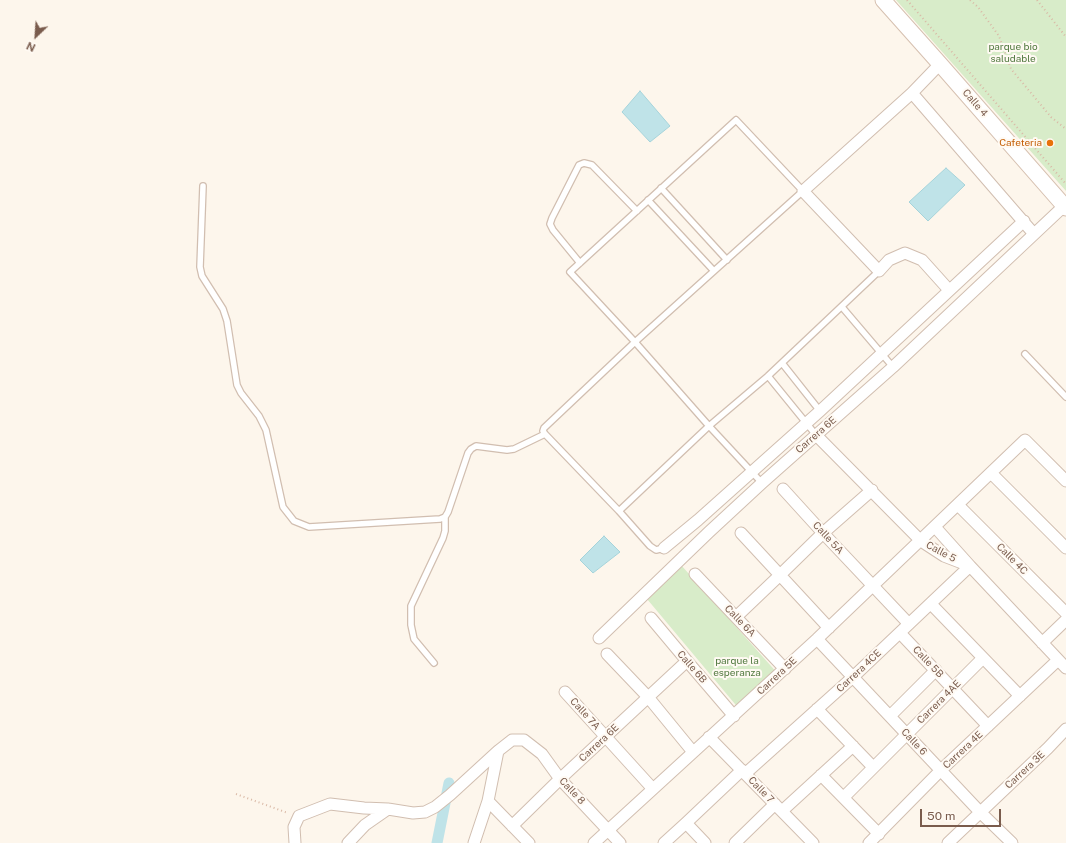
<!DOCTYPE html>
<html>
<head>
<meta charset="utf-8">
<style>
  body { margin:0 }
  #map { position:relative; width:1066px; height:843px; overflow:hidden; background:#fdf6ec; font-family:"Public Sans",sans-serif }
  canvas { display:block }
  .north { position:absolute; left:16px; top:16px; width:40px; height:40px; -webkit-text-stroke:3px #fffaf3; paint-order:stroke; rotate:205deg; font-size:11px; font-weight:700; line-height:16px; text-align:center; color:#7a5c4d }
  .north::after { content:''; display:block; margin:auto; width:14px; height:18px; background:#7a5c4d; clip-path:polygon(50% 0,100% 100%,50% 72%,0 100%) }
  .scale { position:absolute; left:920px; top:809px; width:81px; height:18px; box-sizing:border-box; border:2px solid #7a5c4d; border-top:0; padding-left:5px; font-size:12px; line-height:14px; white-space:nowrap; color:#7a5c4d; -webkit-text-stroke:3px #fffaf3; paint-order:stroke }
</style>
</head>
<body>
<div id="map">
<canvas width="1066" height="843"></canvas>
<div class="north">N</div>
<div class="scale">50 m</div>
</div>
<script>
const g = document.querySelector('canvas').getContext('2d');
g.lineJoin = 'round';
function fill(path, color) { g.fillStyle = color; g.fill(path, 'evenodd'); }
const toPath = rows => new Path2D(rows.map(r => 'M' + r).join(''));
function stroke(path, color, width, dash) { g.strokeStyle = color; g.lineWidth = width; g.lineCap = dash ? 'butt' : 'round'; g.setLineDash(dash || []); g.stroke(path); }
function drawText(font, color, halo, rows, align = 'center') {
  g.font = font + ' "Public Sans",sans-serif'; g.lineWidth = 4; g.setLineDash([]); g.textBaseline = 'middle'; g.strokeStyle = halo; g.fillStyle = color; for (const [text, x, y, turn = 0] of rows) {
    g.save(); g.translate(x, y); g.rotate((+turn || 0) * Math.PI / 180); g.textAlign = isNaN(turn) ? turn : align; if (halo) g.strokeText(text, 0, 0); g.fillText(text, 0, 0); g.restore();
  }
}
const green = toPath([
  [896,0,1066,0,1066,191],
  [681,565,779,675,740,710,647,599]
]);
const water = toPath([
  [640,91,670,126,650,142,622,112,640,91],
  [946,168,965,185,928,221,909,202,946,168],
  [604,536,620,552,593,573,580,560,604,536]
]);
const canal = toPath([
  [437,843,449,783]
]);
const path = toPath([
  [907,0,1066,184],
  [970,0,978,7,999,36,1011,69,1051,117,1066,129],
  [1037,0,1066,37],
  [236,794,288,813]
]);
const lane = toPath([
  [736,120,803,191,635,342,570,272,736,120],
  [203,186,200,267,202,276,223,309,227,321,237,385,241,393,259,416,266,430,283,507,294,521,309,527,440,519,445,517,448,512,468,453,471,449,476,446,507,450,514,449,545,434],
  [661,188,727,260],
  [648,200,714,271],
  [580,263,553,230,550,224,552,218,579,165,584,163,592,165,637,211],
  [842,307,893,367],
  [1025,354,1066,397],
  [782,363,820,411],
  [768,376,816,435],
  [619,511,545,434,543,431,544,428,635,342,709,426,762,483],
  [664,548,656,550,650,546,619,511,709,426,768,376,879,271],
  [434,663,414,639,411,625,411,606,443,538,445,531,445,517]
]);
const street = toPath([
  [940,64,912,93,803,191,879,271,889,260,905,253,922,260,949,290],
  [912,93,1034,234],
  [816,435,921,541,944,556,970,566,1066,668],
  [991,473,1066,548],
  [783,489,823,533,909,624],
  [958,505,1066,613],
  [741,533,829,628],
  [664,548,698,520,820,411,1024,221],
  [695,574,785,669],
  [931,604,1020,696],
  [736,617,779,576,823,533,872,490],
  [651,618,687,661,734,716],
  [900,633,988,726],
  [599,638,709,532,762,483,893,367,1064,206],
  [817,639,980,812,1012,843],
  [1042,643,1066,620],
  [607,654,648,697,693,752],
  [565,692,653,789],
  [817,709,873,767],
  [890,716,936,670],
  [709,737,813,843],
  [746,773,853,677,970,566,935,527],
  [821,775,879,834],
  [844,797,983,658],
  [488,801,529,843],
  [782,811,853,746],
  [686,823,705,843],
  [512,826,560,779,687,661],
  [295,843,294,827,299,816,330,804,364,808,388,809,413,813,425,812,435,807,450,795,498,751,512,740,524,740,542,754,560,779,620,843],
  [348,843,365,825,388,809],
  [474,843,488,801,498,751],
  [594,843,817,639,1025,440,1066,481],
  [664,843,686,823,742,770],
  [735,843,775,804],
  [869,843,941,770,1058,660],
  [948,843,1048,748,1066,729]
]);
const secondary = toPath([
  [883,0,940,64,1066,208]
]);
const markers = [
  [1050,143,4,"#e8710a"]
];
const parkNames = [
  ["parque bio",1013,47],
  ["saludable",1013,59],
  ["parque la",737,661],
  ["esperanza",737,673]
];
const streetNames = [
  ["Calle 4",975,103,49],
  ["Carrera 6E",816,435,-41],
  ["Calle 5A",828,538,47],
  ["Calle 5",941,552,28],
  ["Calle 4C",1012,559,45],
  ["Calle 6A",740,621,46],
  ["Calle 5B",928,662,46],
  ["Calle 6B",692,667,49],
  ["Carrera 4CE",859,671,-43],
  ["Carrera 5E",777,676,-43],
  ["Carrera 4AE",939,702,-45],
  ["Calle 7A",585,714,48],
  ["Calle 6",914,742,47],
  ["Carrera 6E",599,743,-43],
  ["Carrera 4E",963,750,-43],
  ["Carrera 3E",1025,770,-43],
  ["Calle 7",761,790,46],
  ["Calle 8",572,791,47]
];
const foodNames = [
  ["Cafeteria",1042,143]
];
fill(green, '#d8ecc9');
fill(water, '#bfe3e8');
stroke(water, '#a5d3da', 1);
stroke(canal, '#bfe3e8', 11);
stroke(lane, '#d1beb0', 8);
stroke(street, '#d1beb0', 13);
stroke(secondary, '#d6c0b0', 17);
stroke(path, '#d9b8a5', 2, [1, 3]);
stroke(lane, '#fff', 5.5);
stroke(street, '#fff', 11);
stroke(secondary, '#fff', 15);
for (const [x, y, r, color] of markers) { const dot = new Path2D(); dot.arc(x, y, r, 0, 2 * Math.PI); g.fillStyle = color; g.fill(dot); stroke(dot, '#fffaf3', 1.5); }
drawText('10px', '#537a41', '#fffaf3', parkNames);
drawText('10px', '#7a5c4d', '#fffaf3', streetNames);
drawText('10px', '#c56008', '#fffaf3', foodNames, 'right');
</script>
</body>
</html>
